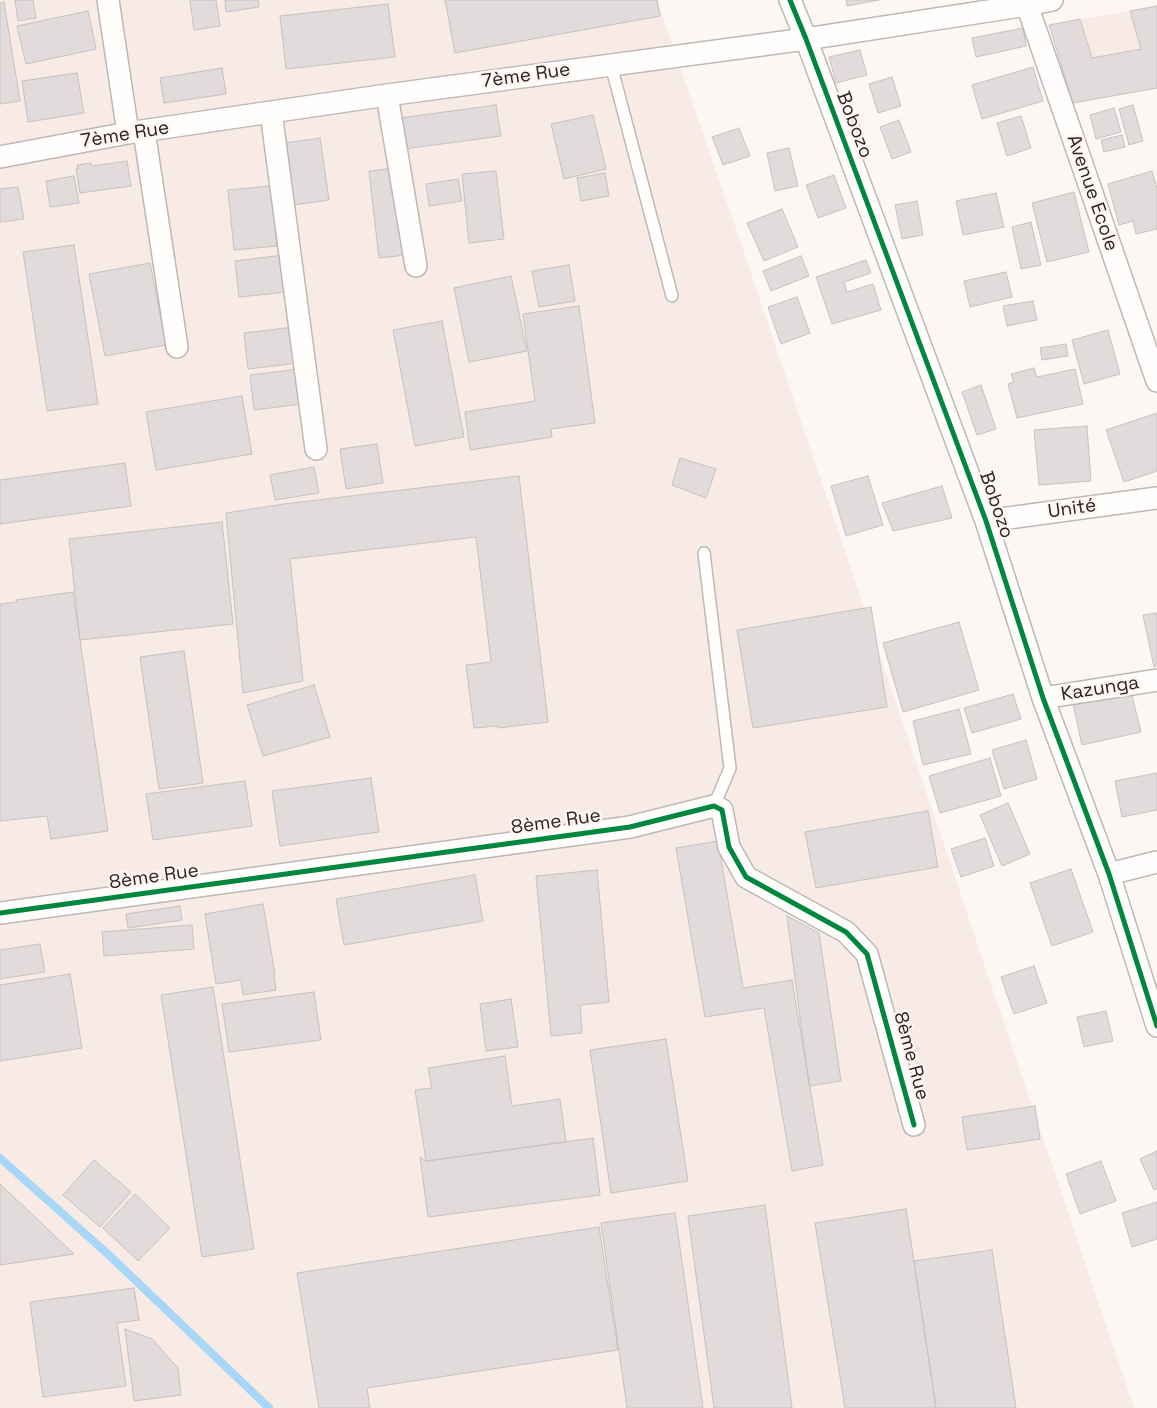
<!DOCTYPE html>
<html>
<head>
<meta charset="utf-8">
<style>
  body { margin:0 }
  canvas { display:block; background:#fcf6f4 }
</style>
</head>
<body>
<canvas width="1157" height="1408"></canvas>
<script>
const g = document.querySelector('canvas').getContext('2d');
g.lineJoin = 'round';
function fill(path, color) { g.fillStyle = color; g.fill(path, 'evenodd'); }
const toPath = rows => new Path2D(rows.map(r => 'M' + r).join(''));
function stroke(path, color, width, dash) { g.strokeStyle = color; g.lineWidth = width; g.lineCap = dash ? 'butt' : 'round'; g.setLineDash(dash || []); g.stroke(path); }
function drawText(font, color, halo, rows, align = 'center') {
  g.font = font + ' "Space Grotesk",sans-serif'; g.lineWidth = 5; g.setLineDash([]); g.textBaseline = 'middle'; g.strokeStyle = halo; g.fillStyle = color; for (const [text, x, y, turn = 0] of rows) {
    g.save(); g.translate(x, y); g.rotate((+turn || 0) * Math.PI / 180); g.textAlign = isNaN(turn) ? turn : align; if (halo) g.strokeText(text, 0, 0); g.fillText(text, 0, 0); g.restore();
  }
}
const built = toPath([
  [0,0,657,0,749,267,1134,1408,0,1408],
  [1157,6,1157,88,1073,103,1049,25]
]);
const stream = toPath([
  [0,1158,110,1256,269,1408]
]);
const building = toPath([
  [15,0,33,0,36,18,18,21,15,0],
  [190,0,216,0,220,26,194,30,190,0],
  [225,0,258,0,259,7,226,12,225,0],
  [445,0,657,0,660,16,455,53,445,0],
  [846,0,879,0,847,6,846,0],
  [4,2,20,101,0,104,0,3,4,2],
  [388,4,395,57,286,69,280,16,388,4],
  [1157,6,1157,88,1073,103,1049,25,1080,19,1092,58,1141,49,1130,11,1157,6],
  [88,11,96,49,26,64,17,26,88,11],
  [1023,28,1026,46,976,57,972,38,1023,28],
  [860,50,867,75,836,83,829,57,860,50],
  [1033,67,1043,101,982,119,972,85,1033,67],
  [222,68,226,94,164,103,160,78,222,68],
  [77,73,84,113,28,122,22,81,77,73],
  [892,77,901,106,878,113,869,84,892,77],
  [496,105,501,136,404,149,400,118,496,105],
  [1133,105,1143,141,1129,145,1119,109,1133,105],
  [1114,108,1121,132,1096,139,1090,115,1114,108],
  [593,115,606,169,564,179,551,124,593,115],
  [1021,116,1031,148,1007,156,997,123,1021,116],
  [857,118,866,140,855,143,847,122,857,118],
  [899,120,911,152,892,159,880,127,899,120],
  [739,128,750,156,723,165,712,137,739,128],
  [1122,135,1125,147,1104,152,1101,140,1122,135],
  [320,138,329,200,293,205,285,143,320,138],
  [789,148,798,186,775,191,767,153,789,148],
  [127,161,131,186,80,193,76,169,78,169,77,165,91,163,92,166,127,161],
  [397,168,406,255,379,258,369,171,397,168],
  [496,171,504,239,469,243,462,174,496,171],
  [1152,171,1157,188,1157,229,1136,234,1133,221,1119,225,1108,184,1152,171],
  [605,173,609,196,581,201,577,178,605,173],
  [834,175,846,208,818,218,806,185,834,175],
  [74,176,79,203,50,207,46,181,74,176],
  [458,179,462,201,429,206,426,184,458,179],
  [271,186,277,246,234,250,228,190,271,186],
  [18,187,24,219,0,222,0,189,18,187],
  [1074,192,1089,252,1047,262,1032,203,1074,192],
  [996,193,1004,227,963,235,956,201,996,193],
  [917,201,923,235,902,239,895,205,917,201],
  [782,209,798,247,764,261,747,223,782,209],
  [1031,222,1041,265,1021,269,1012,227,1031,222],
  [74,245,98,404,47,411,23,252,74,245],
  [284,255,288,292,239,297,235,261,284,255],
  [801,256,809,276,771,291,763,271,801,256],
  [866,260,871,273,844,282,847,292,873,284,881,310,832,324,816,277,866,260],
  [150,263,166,345,105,356,89,274,150,263],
  [569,265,575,301,539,307,532,271,569,265],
  [1006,272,1012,297,970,307,964,281,1006,272],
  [511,276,527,351,469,362,454,288,511,276],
  [797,297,810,333,781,344,768,307,797,297],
  [1033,301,1037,320,1007,326,1003,306,1033,301],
  [579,306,595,423,551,429,552,437,470,450,465,412,535,401,523,314,579,306],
  [442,321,464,437,415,446,393,330,442,321],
  [294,327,298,363,248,369,244,333,294,327],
  [1108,330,1120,374,1084,384,1072,340,1108,330],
  [1066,344,1068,356,1042,360,1040,348,1066,344],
  [1034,368,1037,377,1075,369,1083,404,1017,418,1008,384,1014,382,1011,374,1034,368],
  [298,369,303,404,254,410,250,375,298,369],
  [981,385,996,429,977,435,962,392,981,385],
  [242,396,252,454,156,470,146,412,242,396],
  [1157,413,1157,471,1124,482,1106,430,1157,413],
  [1087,426,1091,481,1039,485,1034,430,1087,426],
  [377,444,383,483,346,489,340,449,377,444],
  [680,458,716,469,706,498,672,485,680,458],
  [125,463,131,506,0,524,0,480,125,463],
  [314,467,319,493,275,500,270,475,314,467],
  [519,476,548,722,498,728,497,726,474,728,466,665,491,662,476,537,290,559,303,681,243,693,226,513,284,504,519,476],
  [868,476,883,525,846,536,831,486,868,476],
  [942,486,952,518,893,531,882,503,942,486],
  [222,522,233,624,80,640,69,539,222,522],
  [73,592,108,831,51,839,47,816,0,821,0,604,17,602,16,600,73,592],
  [871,607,887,707,753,728,737,630,871,607],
  [1157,613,1157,666,1154,667,1143,615,1157,613],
  [959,622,979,690,903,712,883,643,959,622],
  [184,651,203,783,159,789,140,657,184,651],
  [314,685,330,737,263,756,247,705,314,685],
  [1131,691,1141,732,1082,745,1073,704,1131,691],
  [1013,694,1021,719,972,733,964,708,1013,694],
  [959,709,971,754,923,765,913,721,959,709],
  [1026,740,1037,779,1004,789,992,750,1026,740],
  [990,758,1001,796,940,813,929,776,990,758],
  [1157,773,1157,810,1122,817,1115,781,1157,773],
  [371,778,379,832,280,846,272,791,371,778],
  [245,781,252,826,153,840,146,794,245,781],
  [1008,803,1030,854,1002,866,980,815,1008,803],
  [928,811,938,867,816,888,805,832,928,811],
  [985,838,994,866,961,877,951,849,985,838],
  [718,841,743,988,792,980,823,1165,792,1171,764,1008,705,1017,676,848,718,841],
  [1071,869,1093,932,1052,946,1030,883,1071,869],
  [597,870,609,1002,580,1005,582,1033,551,1036,536,876,597,870],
  [475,875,483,921,344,945,336,899,475,875],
  [263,904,275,974,274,975,276,990,243,995,241,980,216,984,205,914,263,904],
  [180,906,182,920,128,928,126,914,180,906],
  [787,916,819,933,841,1081,809,1086,787,916],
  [192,925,194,949,104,956,102,932,192,925],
  [40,944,45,972,0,979,0,950,40,944],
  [1034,966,1047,1003,1014,1014,1001,977,1034,966],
  [70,974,82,1048,0,1061,0,985,70,974],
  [213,987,254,1249,202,1257,161,995,213,987],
  [314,992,321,1040,229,1052,222,1004,314,992],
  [511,999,518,1047,486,1051,480,1004,511,999],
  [1106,1011,1113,1041,1084,1047,1077,1017,1106,1011],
  [666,1039,688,1181,611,1193,590,1050,666,1039],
  [505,1056,512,1106,560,1099,566,1142,426,1161,415,1090,432,1088,428,1068,505,1056],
  [1035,1106,1040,1139,967,1150,962,1117,1035,1106],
  [593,1138,600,1195,428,1217,420,1157,426,1161,593,1138],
  [1157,1151,1157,1188,1154,1190,1140,1159,1157,1151],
  [94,1160,131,1192,100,1227,63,1195,94,1160],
  [1101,1161,1116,1201,1080,1214,1066,1174,1101,1161],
  [0,1184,74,1254,0,1265,0,1184],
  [135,1194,170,1228,138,1261,103,1228,135,1194],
  [1157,1202,1157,1239,1132,1247,1122,1213,1157,1202],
  [765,1205,792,1408,714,1408,688,1216,765,1205],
  [906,1209,936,1408,845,1408,815,1223,906,1209],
  [675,1213,703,1408,627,1408,601,1223,675,1213],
  [599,1227,618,1350,367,1388,370,1408,319,1408,297,1273,599,1227],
  [992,1250,1016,1408,936,1408,914,1261,992,1250],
  [134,1288,139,1320,117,1323,126,1386,43,1397,30,1302,134,1288],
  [125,1329,152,1339,178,1368,181,1395,134,1401,125,1329]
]);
const service = toPath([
  [611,65,672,296],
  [704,553,730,768,714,806]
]);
const minor = toPath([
  [108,0,128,133],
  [790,0,806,39,986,521,1043,698,1109,874,1157,1026],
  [1027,5,1157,381],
  [387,95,416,266],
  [271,112,316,449],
  [144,131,177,347],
  [0,157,128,133,387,95,806,39,1027,5,1052,0],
  [986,521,1157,498],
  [1043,698,1157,680],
  [1109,874,1157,862],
  [0,913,630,827,714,806,722,810,729,847,746,877,846,932,867,954,914,1125]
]);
const cycleway = toPath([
  [790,0,806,39,986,521,1043,698,1109,874,1157,1026],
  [0,913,630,827,714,806,722,810,729,847,746,877,846,932,867,954,914,1125]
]);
const streetNames = [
  ["7ème Rue",526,76,-8],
  ["Bobozo",854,125,69],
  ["7ème Rue",125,135,-9],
  ["Avenue Ecole",1092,193,71],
  ["Bobozo",996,505,71],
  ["Unité",1072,509,-8],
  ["Kazunga",1100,689,-9],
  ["8ème Rue",556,822,-8],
  ["8ème Rue",154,877,-8],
  ["8ème Rue",911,1056,75]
];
fill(built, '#f8eae4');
stroke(stream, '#a7d6f7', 8);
fill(building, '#e1dcdb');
stroke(building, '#c7c2c0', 1);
stroke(service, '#bdb8b6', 14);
stroke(minor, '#bdb8b6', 24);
stroke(service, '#fffefd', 11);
stroke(minor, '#fffefd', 21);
stroke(cycleway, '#00873e', 5);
drawText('19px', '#2a2523', '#fff4f1', streetNames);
</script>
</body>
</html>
